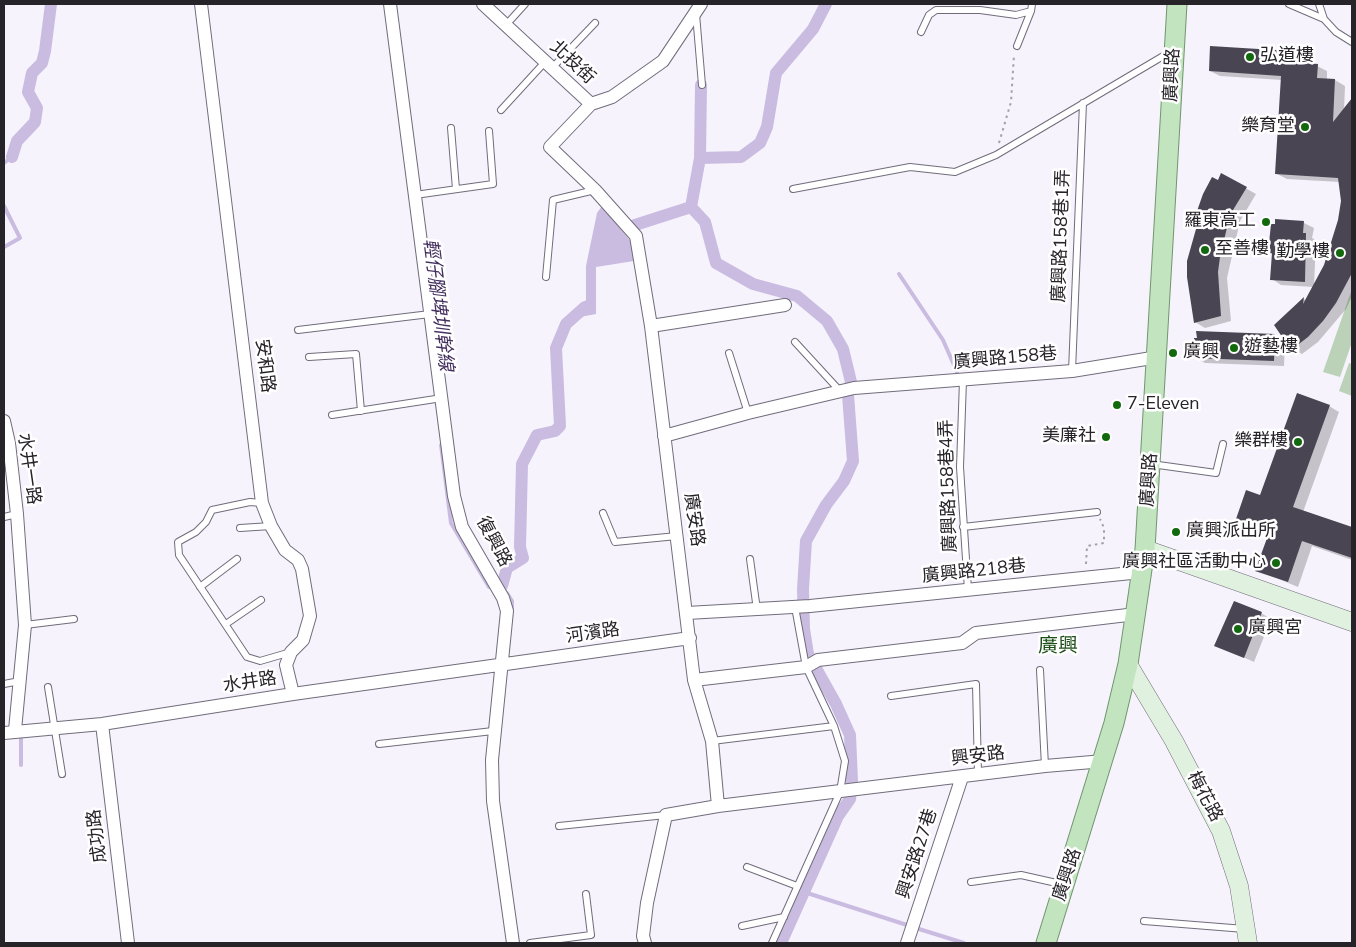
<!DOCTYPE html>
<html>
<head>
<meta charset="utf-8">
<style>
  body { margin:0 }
  #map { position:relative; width:1356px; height:947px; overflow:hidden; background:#f7f3fd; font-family:"Nunito Sans",sans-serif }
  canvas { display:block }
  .frame { position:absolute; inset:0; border:5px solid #262329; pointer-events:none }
</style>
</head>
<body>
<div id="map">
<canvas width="1356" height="947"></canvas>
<div class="frame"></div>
</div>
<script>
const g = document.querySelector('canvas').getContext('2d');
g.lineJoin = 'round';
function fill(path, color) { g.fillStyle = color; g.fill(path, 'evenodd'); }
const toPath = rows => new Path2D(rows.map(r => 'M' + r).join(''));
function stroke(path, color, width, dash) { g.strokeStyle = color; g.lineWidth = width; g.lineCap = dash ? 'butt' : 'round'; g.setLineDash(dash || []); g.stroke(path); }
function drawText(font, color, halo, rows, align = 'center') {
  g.font = font + ' "Nunito Sans","Noto Sans TC",sans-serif'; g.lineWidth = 5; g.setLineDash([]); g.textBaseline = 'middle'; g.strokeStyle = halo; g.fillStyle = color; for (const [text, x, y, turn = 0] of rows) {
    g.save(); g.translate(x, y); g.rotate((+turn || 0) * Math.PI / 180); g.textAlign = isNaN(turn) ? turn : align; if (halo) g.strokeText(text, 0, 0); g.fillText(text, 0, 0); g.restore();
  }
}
const green = toPath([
  [1352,289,1352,342,1340,377,1323,372],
  [1349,363,1352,364,1352,396,1339,391]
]);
const water = toPath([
  [602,206,631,242,634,261,596,267,596,314,564,320,586,300,586,266,597,213]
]);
const shadow = toPath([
  [1291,52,1301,58,1300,64,1317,66,1327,71,1327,80,1335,80,1345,86,1344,110,1352,102,1352,296,1346,309,1318,342,1302,354,1292,349,1276,325,1304,299,1306,301,1314,287,1281,285,1272,279,1273,255,1269,253,1304,223,1314,228,1312,238,1316,240,1314,286,1326,265,1339,220,1342,201,1340,182,1287,179,1277,174,1282,80,1220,76,1210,71],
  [1222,175,1256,194,1240,221,1227,278,1231,321,1205,328,1195,322,1197,230,1192,227],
  [1197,332,1275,335,1285,341,1284,366,1205,363,1195,357,1199,339],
  [1329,406,1339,412,1303,512,1352,528,1352,560,1312,546,1298,587,1257,570,1270,531,1238,518,1261,497],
  [1261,613,1271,619,1254,662,1216,645]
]);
const stream = toPath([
  [4,163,12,157],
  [4,206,20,238,4,247],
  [899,274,943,340,957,372],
  [441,445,451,523,489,587,494,587],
  [507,593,512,601,512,609],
  [21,738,21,765],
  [804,892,907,925],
  [919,929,964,943]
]);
const canal = toPath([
  [12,157,17,141,35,122,37,108,28,92,32,73,42,63,45,51,51,4],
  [700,158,701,85],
  [691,207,705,222,716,263,753,284,797,296,827,321,843,349,851,382,848,395,853,461,844,481,826,505,806,541,803,589,804,629,808,654,836,704,850,735,852,781,850,799,838,816,781,943],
  [691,207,700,158,741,157,760,143,767,127,776,73,813,29,826,4],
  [635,225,691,207],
  [502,586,507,568,523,558,520,547,522,464,537,435,555,431,560,426,556,348,566,324,585,307]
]);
const building = toPath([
  [1210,46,1291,51,1291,62,1318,64,1317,78,1335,79,1333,122,1352,98,1352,273,1336,303,1323,321,1308,337,1291,350,1274,325,1304,297,1303,304,1324,265,1338,220,1341,201,1338,178,1275,174,1281,76,1209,71],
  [1221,173,1247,187,1230,215,1220,257,1218,272,1221,316,1194,323,1187,277,1187,261,1196,229,1191,228,1203,194,1212,177,1218,180],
  [1275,219,1304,221,1303,233,1306,233,1305,282,1270,280,1272,253,1268,253,1271,224,1275,224],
  [1196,331,1275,334,1274,361,1193,358,1194,338,1197,338],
  [1297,393,1330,405,1293,507,1352,527,1352,558,1302,541,1288,582,1255,571,1270,530,1236,519,1246,490,1260,495],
  [1234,601,1262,612,1244,658,1214,646]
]);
const path = toPath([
  [999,143,1011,102,1014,55],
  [1086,564,1087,546,1104,543,1104,528,1100,519]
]);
const lane = toPath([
  [1289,4,1324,19],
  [1319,4,1324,19,1336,32,1352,42],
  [696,14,702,85],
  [506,25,525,4],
  [921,32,929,15,936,10,980,10,1016,15,1031,11,1032,4],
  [1017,46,1031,11],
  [552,68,595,23],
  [501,110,545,62],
  [451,128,456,189],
  [793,189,910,167,955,172,996,155,1170,52],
  [415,195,493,184,489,131],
  [546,277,553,200,595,190],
  [298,330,430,314],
  [795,342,840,391],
  [729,353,748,413],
  [309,357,356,354,361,411],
  [1072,371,1083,103],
  [963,380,960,467,968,590],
  [332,415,442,398],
  [1151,464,1216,473,1223,444],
  [262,503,250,502,212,510,206,522,196,532,178,542,179,555,247,657,260,661,291,652],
  [603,513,615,542,677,536],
  [4,517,17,514],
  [963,527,1097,512],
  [240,528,271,526],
  [750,559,757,610],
  [200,587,237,559],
  [226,624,261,600],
  [25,625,74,619],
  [1040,670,1045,766],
  [4,684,20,681],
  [48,687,62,774],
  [891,696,976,684,978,774],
  [712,741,834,726],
  [379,744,493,731],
  [559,826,666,815],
  [747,867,797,886],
  [971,882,1021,875,1061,884],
  [1144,921,1245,929],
  [742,926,784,917],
  [530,943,591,935,586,894],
  [772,943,840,792,845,761,834,726,806,667,795,607]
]);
const street = toPath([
  [201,4,262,503,271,526,285,550,298,560,302,569,310,616,303,640,291,652,286,665,293,694],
  [390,4,454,496,462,527,503,598,507,611,492,760,493,801,513,943],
  [483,4,591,104,612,97,663,61,701,4],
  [591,104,550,147,595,190,636,236,651,326,694,680,712,741,718,806],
  [651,326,785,305],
  [4,421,9,443,17,514,25,625,15,730],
  [664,436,748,413,854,388,1072,371,1158,357],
  [687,613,810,606,1141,572],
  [694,680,806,667,818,660,962,643,976,633,1136,614],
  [102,724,128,943],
  [4,733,102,724,293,694,690,638],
  [645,943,643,936,647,903,666,815,718,806,1045,766,1104,761],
  [907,943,962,777]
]);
const secondary = toPath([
  [1145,549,1352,622],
  [1128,664,1174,741,1221,831,1239,886,1248,943]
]);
const primary = toPath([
  [1046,943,1114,723,1128,664,1145,549,1177,4]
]);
const markers = [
  [1250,57,5,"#11680d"],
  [1305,127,5,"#11680d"],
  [1266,222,5,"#11680d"],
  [1205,250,5,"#11680d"],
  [1340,253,5,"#11680d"],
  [1234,348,5,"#11680d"],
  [1173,353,5,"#11680d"],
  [1117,405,5,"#11680d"],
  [1106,437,5,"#11680d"],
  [1298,442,5,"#11680d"],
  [1176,532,5,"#11680d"],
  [1276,563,5,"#11680d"],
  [1238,629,5,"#11680d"]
];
const poiNames = [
  ["弘道樓",1260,57],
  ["樂育堂",1295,127,"right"],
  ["羅東高工",1256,222,"right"],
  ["至善樓",1215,250],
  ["勤學樓",1330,253,"right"],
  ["遊藝樓",1244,348],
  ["廣興",1183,353],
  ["7-Eleven",1127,405],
  ["美廉社",1096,437,"right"],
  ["樂群樓",1288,442,"right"],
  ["廣興派出所",1186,532],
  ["廣興社區活動中心",1266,563,"right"],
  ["廣興宮",1248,629]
];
const streetNames = [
  ["北投街",572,63,43],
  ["廣興路",1173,75,-87],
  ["廣興路158巷1弄",1062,236,-88],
  ["廣興路158巷",1005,359,-5],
  ["安和路",264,366,83],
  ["水井一路",28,469,82],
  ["廣興路",1150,480,-86],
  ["廣興路158巷4弄",949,486,-92],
  ["廣安路",693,520,82],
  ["復興路",493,542,62],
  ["廣興路218巷",974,572,-6],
  ["河濱路",593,634,-8],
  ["水井路",250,683,-9],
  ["興安路",978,757,-7],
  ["梅花路",1204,797,62],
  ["成功路",98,836,-97],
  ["興安路27巷",918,854,-72],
  ["廣興路",1068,875,-72]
];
const waterNames = [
  ["輕仔腳埤圳幹線",437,305,83]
];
const quarterNames = [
  ["廣興",1058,647]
];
fill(green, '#bbd1b8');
fill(water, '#c9bce0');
fill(shadow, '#0003');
stroke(stream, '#c9bce0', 4);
stroke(canal, '#c9bce0', 12);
fill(building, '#4a4552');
stroke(lane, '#716c7b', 8);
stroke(street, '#716c7b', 14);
stroke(secondary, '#716c7b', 19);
stroke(primary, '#71956f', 21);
stroke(path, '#a4a0a9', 2, [2.5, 4]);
stroke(lane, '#fff', 6);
stroke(street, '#fff', 12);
stroke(secondary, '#e0f2df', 18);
stroke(primary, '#c2e4bf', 19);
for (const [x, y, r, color] of markers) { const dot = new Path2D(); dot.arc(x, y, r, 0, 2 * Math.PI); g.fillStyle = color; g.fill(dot); stroke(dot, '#fff', 2); }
drawText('18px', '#262329', '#fff', poiNames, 'left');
drawText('18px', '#262329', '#fff', streetNames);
drawText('italic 19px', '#44305f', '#fff', waterNames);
drawText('20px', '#1c4e18', '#fff', quarterNames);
</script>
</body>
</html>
